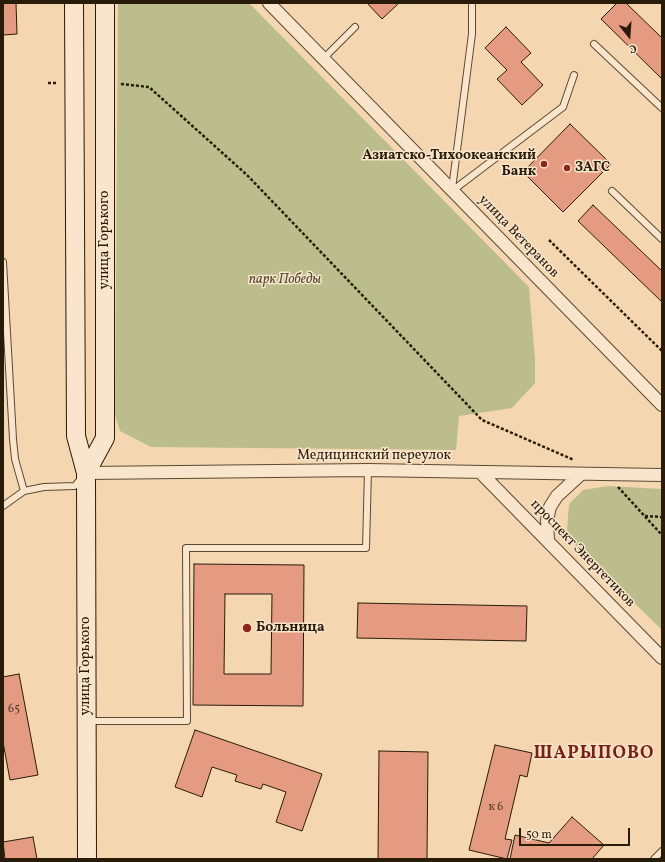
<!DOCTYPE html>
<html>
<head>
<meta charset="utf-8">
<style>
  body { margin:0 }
  #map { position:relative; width:665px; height:862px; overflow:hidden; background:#f4d7b1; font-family:Vollkorn,serif }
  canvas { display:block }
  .frame { position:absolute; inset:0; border:4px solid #281b08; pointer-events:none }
  .north { position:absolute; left:609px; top:16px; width:40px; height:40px; -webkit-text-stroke:3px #f8e5cc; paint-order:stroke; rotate:163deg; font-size:11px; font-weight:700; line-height:16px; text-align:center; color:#281b08 }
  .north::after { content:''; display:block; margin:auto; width:14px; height:18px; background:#281b08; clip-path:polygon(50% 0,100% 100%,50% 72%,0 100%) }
  .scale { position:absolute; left:519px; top:828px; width:111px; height:18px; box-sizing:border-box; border:2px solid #281b08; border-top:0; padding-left:5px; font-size:12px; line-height:14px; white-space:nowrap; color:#281b08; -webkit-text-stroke:3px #f8e5cc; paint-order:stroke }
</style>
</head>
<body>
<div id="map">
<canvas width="665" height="862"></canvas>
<div class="frame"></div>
<div class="north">С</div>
<div class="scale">50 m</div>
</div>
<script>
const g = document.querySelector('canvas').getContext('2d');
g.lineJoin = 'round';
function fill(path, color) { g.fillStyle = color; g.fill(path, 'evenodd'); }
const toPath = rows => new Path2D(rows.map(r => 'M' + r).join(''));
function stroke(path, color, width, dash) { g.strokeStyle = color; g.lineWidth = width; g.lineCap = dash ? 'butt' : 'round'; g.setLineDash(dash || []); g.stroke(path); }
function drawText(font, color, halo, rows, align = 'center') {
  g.font = font + ' Vollkorn,serif'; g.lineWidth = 3; g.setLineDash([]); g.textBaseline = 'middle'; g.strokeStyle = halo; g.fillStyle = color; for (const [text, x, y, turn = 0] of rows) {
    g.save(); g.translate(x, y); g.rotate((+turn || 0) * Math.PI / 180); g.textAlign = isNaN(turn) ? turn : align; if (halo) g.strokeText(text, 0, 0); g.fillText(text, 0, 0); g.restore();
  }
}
const green = toPath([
  [118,3,249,3,529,287,535,359,535,383,512,408,459,416,456,450,151,447,120,431,115,415],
  [608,486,662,489,662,630,574,544,567,530,569,504,583,490]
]);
const building = toPath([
  [3,3,16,3,17,34,3,35,3,3],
  [367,3,399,3,382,19,367,3],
  [617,3,626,3,662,38,662,79,601,19,617,3],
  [506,27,531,53,521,62,543,85,522,105,497,79,507,70,485,48,506,27],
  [570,124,611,164,563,212,523,172,570,124],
  [593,205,662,271,662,302,578,221,593,205],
  [194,564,304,565,303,706,193,705,194,564],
  [225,594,272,594,271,674,224,674,225,594],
  [358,603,527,606,526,641,357,638,358,603],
  [19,674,38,775,10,780,3,742,3,677,19,674],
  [195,730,322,774,302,831,276,822,286,792,263,784,261,789,235,781,237,775,212,767,202,797,175,787,195,730],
  [495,745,532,753,527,777,520,775,505,839,512,840,507,859,469,850,495,745],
  [379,751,428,752,427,859,378,859,379,751],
  [572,817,604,845,592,859,510,859,515,835,549,843,572,817],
  [33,837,37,859,5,859,3,842,33,837]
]);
const path = toPath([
  [48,83,58,83],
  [121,84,149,87,247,175,482,420,574,460],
  [549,240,662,351],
  [618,487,662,535],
  [645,516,662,517]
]);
const service = toPath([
  [594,44,662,108],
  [323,59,355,27],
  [452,189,472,34,472,3],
  [452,191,563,107,574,75],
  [612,191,662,239],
  [3,262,13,439,15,459,24,491],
  [3,506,24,491,44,487,75,486,82,477],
  [88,721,187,721,186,548,366,548,368,470],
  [654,859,662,851]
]);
const minor = toPath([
  [269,3,662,405],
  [480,472,662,658],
  [86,473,368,470,662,475],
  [548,541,547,520,550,507,557,496,581,474]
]);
const secondary = toPath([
  [74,3,76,436,86,473,87,859],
  [86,473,105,438,105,3]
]);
const markers = [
  [544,164,4,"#8f2418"],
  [567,168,4,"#8f2418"],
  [247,628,5,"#8f2418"]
];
const numberNames = [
  ["65",14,710],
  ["к 6",496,808]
];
const poiNames = [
  ["Азиатско-Тихоокеанский",536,156,"right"],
  ["Банк",536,172,"right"],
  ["ЗАГС",575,168],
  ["Больница",256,628]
];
const streetNames = [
  ["улица Ветеранов",518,237,46],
  ["улица Горького",105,240,-90],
  ["Медицинский переулок",374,456],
  ["проспект Энергетиков",582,554,46],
  ["улица Горького",86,666,-90]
];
const parkNames = [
  ["парк Победы",285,280]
];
const districtNames = [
  ["ШАРЫПОВО",594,755]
];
fill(green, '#bbbe8c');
fill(building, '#e59b82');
stroke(building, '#281b08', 1);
stroke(service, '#5b4a32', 8);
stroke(minor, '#5b4a32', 14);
stroke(secondary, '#281b08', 20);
stroke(path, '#281b08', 2.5, [3, 2]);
stroke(service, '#f8e5cc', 6);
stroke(minor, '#f8e5cc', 12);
stroke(secondary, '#f8e5cc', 18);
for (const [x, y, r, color] of markers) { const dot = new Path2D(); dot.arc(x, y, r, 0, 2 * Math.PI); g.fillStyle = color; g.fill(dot); stroke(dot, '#f8e5cc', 1.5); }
drawText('12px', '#573b26', null, numberNames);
drawText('bold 14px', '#281b08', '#f8e5cc', poiNames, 'left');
drawText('14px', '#281b08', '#f8e5cc', streetNames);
drawText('italic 14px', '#544c30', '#f8e5cc', parkNames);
g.letterSpacing = '1px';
drawText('bold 18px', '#7a1f14', '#f8e5cc', districtNames);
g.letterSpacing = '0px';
</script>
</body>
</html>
